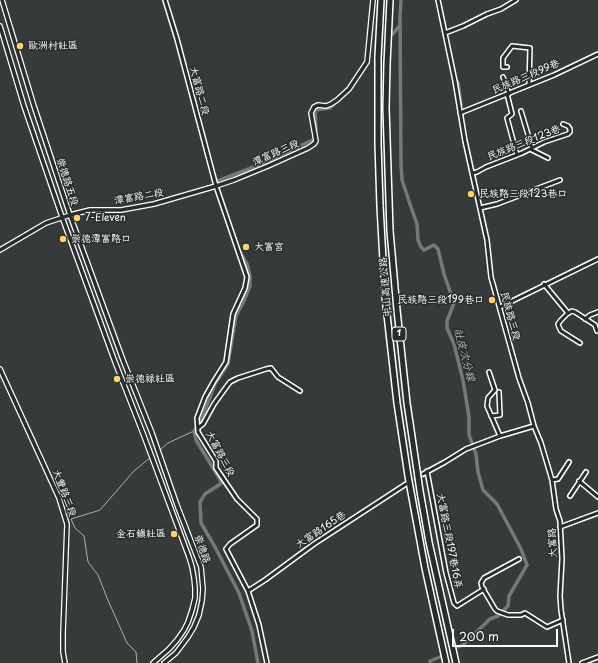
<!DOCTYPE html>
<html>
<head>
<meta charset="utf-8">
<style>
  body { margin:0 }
  #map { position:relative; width:598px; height:663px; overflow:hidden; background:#373a3b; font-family:"Playpen Sans",sans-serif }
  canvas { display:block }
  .scale { position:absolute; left:452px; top:629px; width:106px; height:18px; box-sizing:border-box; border:2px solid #fff; border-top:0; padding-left:5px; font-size:12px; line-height:14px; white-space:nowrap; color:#fff; -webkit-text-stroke:3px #2a2d2e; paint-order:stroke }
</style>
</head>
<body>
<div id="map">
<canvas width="598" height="663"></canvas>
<div class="scale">200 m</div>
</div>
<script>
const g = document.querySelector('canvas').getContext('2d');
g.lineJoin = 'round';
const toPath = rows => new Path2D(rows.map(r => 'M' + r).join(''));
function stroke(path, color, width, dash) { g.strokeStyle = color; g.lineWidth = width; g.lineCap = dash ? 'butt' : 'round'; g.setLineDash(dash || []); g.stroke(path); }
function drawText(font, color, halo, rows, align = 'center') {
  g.font = font + ' "Playpen Sans","LXGW WenKai TC",sans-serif'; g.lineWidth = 3; g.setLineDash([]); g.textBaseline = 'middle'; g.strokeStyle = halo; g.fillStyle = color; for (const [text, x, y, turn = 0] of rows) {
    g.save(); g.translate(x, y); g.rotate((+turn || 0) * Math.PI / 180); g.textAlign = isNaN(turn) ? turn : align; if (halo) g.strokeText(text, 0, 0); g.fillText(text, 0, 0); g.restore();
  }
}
const stream = toPath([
  [160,450,168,443,194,431],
  [137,663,136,652,127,643,107,598,98,575,88,562,84,536,75,528,71,519,100,510,134,471,151,457]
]);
const canal = toPath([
  [401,0,400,17,401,165,402,180,411,207,417,224,418,240,421,247,424,250,434,245,438,249,444,274,454,303,447,321,447,328,454,344,463,380,469,417,469,435,476,454,478,472,483,490,497,504,521,549,527,565,509,596,508,606,498,616,490,619,463,645,458,647],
  [393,34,400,25],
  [458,82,461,105],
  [216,185,215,182,259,165,315,139,316,130,315,110,330,108,336,102],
  [238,248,247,264,250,276,250,286,243,303,236,316,228,364,215,384,201,421,194,431,196,440,222,483,205,494,200,502,201,523,215,547,239,593,252,631,258,663],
  [430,663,430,661,440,657]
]);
const minorTunnel = toPath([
  [409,482,423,474]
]);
const minor = toPath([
  [165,0,177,39,216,186,247,277,245,288,233,314,226,362,214,381,205,397,197,418,198,432,216,461,216,468,237,499,257,519,257,525,230,544,226,549,248,591,259,625,267,663],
  [438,0,455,81,465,141,487,240,491,277,519,378,528,403,534,426,541,443,552,480,556,509,560,521,562,559,560,596,561,610,569,663],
  [445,33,463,26,487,14,501,9,516,0],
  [507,67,503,67,503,58,512,46,530,48,529,85],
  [503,77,509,94],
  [507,94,512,114,507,118,517,155],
  [521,111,532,148],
  [460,113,554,75,598,54],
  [530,149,548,158],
  [472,173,477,172,486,167,522,153,544,142,568,134,570,132,570,129,568,126,563,124],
  [480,208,497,204,560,180],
  [544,284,568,313],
  [500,307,598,259],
  [585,319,590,315,598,312],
  [580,343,561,331,559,327,558,324,561,320,567,314,572,311,575,312,595,325,597,331],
  [489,372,495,390,488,398,487,406,500,436],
  [491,416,500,415,499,392],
  [198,428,203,424,214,404,227,386,230,382,238,378,266,369,271,368,278,377,300,391],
  [427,471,446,573,454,603,457,606,484,589],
  [423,474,445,462,466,449,500,436,534,426],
  [552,480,558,479,569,462],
  [579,481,598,497],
  [570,496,586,472],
  [560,527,598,513],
  [519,559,484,578,481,583,482,587,495,609,497,611,508,615,521,615,525,613,547,627,563,620],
  [248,591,265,580,314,544,406,484],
  [582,663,598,657]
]);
const tertiary = toPath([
  [2,0,34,106,70,215,123,360,152,433,177,505,201,567,203,589,202,601,199,615,194,627,188,637,176,653,164,663],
  [0,26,24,106,62,217,115,362,144,436,189,557,192,567,194,578,195,588,195,598,192,610,188,622,184,630,177,640,169,649,153,663],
  [0,250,46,223,70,215,90,210,121,210,154,204,216,186,234,180,268,166,308,148,314,144,316,141,311,113,314,107,318,105,326,106,331,104,337,100,349,89,367,62,373,0],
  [0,369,59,498,67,524,63,633,63,652,65,663]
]);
const motorway = toPath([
  [381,0,378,57,378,144,380,206,385,297,397,403,408,476,425,568,446,663],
  [390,0,387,64,386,108,390,231,397,310,407,403,420,491,429,542,456,663]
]);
const markers = [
  [20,46,4,"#ffd166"],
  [471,194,4,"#ffd166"],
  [77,218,4,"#ffd166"],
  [63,239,4,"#ffd166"],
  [246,247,4,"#ffd166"],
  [492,300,4,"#ffd166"],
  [117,379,4,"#ffd166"],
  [174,534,4,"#ffd166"]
];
const shields = [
  [399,334,14]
];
const shieldNames = [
  ["1",399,334]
];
const poiNames = [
  ["歐洲村社區",28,46],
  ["民族路三段123巷口",479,194],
  ["7-Eleven",85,218],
  ["崇德潭富路口",71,239],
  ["大富宮",254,247],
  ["民族路三段199巷口",484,300,"right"],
  ["崇德祿社區",125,379],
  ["金石鎮社區",166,534,"right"]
];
const streetNames = [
  ["民族路三段99巷",526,77,-23],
  ["大富路二段",199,91,75],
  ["民族路三段123巷",524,143,-22],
  ["潭富路三段",276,153,-24],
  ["崇德路五段",67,182,72],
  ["潭富路二段",139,197,-10],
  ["中山高速公路",386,287,-95],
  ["民族路三段",510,316,75],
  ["大富路三段",220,454,62],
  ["大豐路三段",64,493,69],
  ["大富路165巷",321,530,-34],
  ["大富路三段197巷16弄",449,541,79],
  ["大富路",553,543,-93],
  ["崇德路",202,549,71]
];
const waterNames = [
  ["社皮次分線",464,355,75]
];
stroke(stream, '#adaeaf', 1);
stroke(canal, '#767879', 3.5);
stroke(minorTunnel, '#4b4e4f', 3, [3, 1.5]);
stroke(minor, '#fff', 6);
stroke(tertiary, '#fff', 6);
stroke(motorway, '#fff', 8);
stroke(minor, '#2a2d2e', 3);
stroke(tertiary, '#2a2d2e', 3.5);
stroke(motorway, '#2a2d2e', 5);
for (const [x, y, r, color] of markers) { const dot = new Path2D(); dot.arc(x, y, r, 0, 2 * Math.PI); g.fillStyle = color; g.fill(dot); stroke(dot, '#2a2d2e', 1.5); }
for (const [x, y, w] of shields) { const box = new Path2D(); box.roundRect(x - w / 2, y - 7, w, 14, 3); g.fillStyle = '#2a2d2e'; g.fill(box); stroke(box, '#fff', 1); }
drawText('bold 9px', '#fff', null, shieldNames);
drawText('10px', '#fff', '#2a2d2e', poiNames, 'left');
drawText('10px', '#fff', '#2a2d2e', streetNames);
drawText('italic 11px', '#b4b5b5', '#2a2d2e', waterNames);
</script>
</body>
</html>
